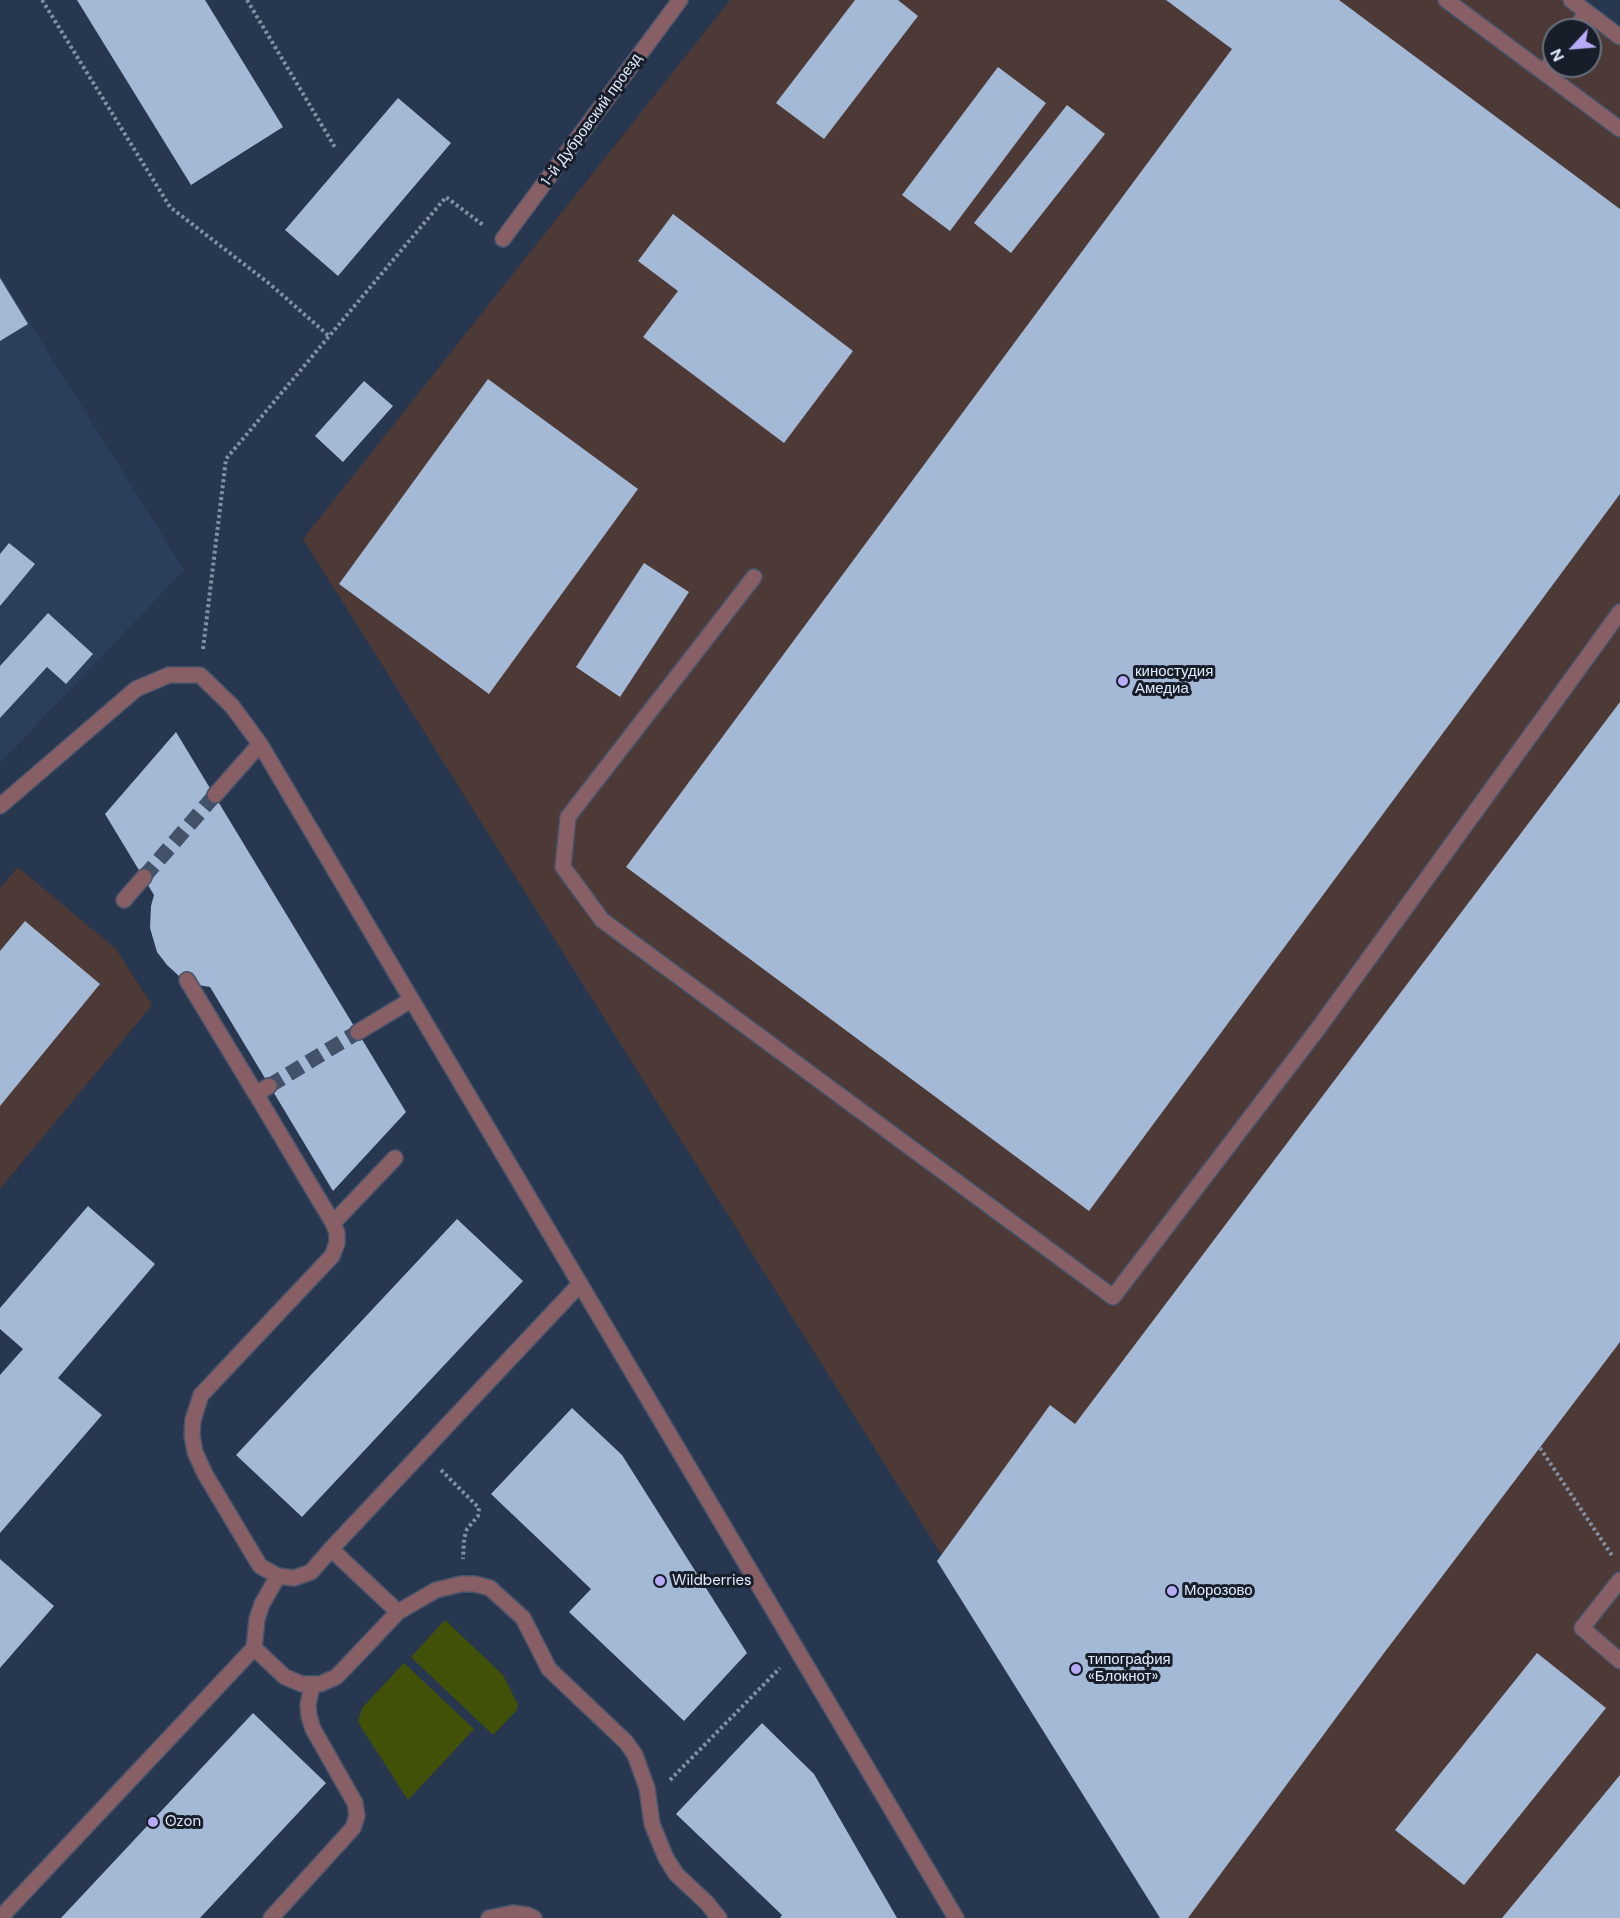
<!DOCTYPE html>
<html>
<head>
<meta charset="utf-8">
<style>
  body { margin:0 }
  #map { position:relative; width:1620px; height:1918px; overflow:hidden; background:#27374f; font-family:"DM Sans",sans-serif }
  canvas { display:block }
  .north { position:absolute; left:1542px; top:18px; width:60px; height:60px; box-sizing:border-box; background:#171e29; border:2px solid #67707d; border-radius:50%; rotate:244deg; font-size:16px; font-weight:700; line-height:24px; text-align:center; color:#e0ebfb }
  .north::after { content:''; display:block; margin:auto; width:21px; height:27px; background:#b7abf8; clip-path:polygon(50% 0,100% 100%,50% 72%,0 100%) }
</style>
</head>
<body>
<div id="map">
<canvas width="1620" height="1918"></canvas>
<div class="north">N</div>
</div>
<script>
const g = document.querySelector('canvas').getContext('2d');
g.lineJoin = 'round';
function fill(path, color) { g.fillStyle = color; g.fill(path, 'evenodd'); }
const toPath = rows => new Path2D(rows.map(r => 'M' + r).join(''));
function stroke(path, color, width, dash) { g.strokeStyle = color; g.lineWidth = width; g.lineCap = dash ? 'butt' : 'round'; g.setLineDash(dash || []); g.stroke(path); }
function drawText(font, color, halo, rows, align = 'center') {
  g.font = font + ' "DM Sans",sans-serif'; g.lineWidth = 6; g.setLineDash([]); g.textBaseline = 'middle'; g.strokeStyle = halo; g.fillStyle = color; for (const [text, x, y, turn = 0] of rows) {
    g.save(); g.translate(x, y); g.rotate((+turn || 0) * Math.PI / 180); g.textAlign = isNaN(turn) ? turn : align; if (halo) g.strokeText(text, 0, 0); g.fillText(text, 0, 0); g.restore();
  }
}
const commercial = toPath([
  [730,0,1563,0,1620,41,1620,1918,1170,1918,303,539],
  [1554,30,1590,30,1590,66,1554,66],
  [18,867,116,949,152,1005,0,1189,0,888]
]);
const built = toPath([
  [0,275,184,570,0,763]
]);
const green = toPath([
  [445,1620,503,1675,518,1705,516,1711,493,1735,411,1657],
  [404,1663,474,1729,408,1800,358,1722,362,1708]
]);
const building = toPath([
  [77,0,205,0,283,127,191,185],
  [855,0,898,0,918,16,824,139,776,103],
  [1166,0,1339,0,1620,209,1620,494,1089,1211,626,867,1232,49],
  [998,67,1046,103,950,231,902,195],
  [398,98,451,143,338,276,285,230],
  [1067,105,1105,134,1011,253,974,223],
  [673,214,853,351,784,443,643,337,678,291,638,261],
  [0,278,28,324,0,341],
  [488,379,638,489,489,694,339,584],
  [364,381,393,406,343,462,315,436],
  [9,543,35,564,0,606,0,554],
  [644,563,689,592,620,697,576,667],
  [48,613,93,654,66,684,47,667,0,718,0,666],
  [1620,702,1620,1342,1384,1653,1188,1918,1160,1918,937,1561,1050,1405,1075,1424],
  [176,732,406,1112,333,1191,210,987,198,985,179,976,167,965,157,952,150,928,151,906,154,895,105,814],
  [25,921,100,984,0,1106,0,951],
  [88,1206,155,1264,58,1378,102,1415,0,1533,0,1375,23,1349,0,1329,0,1308],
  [457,1219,523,1281,302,1517,236,1455],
  [572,1408,622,1455,747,1653,684,1721,569,1612,591,1589,491,1494],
  [0,1559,54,1606,0,1668],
  [1537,1653,1606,1708,1464,1885,1395,1830],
  [253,1713,326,1783,200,1918,61,1918],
  [762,1723,814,1774,897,1918,780,1918,782,1915,676,1814],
  [1620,1775,1620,1918,1502,1918]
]);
const minorTunnel = toPath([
  [144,877,215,795],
  [269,1086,358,1032]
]);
const path = toPath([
  [42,0,170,207,271,285,329,336],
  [247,0,336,149],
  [203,649,226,459,446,197,483,225],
  [1540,1448,1613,1557],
  [441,1470,479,1508,478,1516,467,1529,464,1539,463,1559],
  [670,1780,780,1668]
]);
const minor = toPath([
  [1446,0,1620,129],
  [1571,0,1620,37],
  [1574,30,1587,12],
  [1543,72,1554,58],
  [503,239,680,0],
  [754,577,568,817,563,867,602,920,1113,1297,1317,1030,1620,612],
  [215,795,260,744],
  [0,806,136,689,169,675,200,675,232,706,260,744,956,1918],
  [124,900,144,877],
  [187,980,256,1094,269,1086],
  [358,1032,411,1000],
  [256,1094,333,1223,337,1233,337,1243,332,1256,201,1395,193,1420,192,1435,195,1452,205,1474,260,1566,278,1576,294,1578,311,1572,331,1549],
  [333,1223,395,1158],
  [580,1284,331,1549,398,1612,436,1590,461,1584,475,1584,490,1588,523,1618,549,1669,626,1742,635,1755,647,1788,652,1824,666,1858,676,1874,707,1903,719,1918],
  [1620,1580,1582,1628,1620,1661],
  [254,1648,285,1677,302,1684,320,1684,336,1677,344,1669,398,1612],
  [0,1918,254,1648,257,1619,262,1604,278,1576],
  [271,1918,353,1828,357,1816,355,1803,313,1729,309,1716,308,1705,312,1685],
  [489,1918,513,1913,527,1915,534,1918]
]);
const markers = [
  [1123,681,6,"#b7abf8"],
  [660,1581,6,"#b7abf8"],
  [1172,1591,6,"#b7abf8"],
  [1076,1669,6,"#b7abf8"],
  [153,1822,6,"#b7abf8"]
];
const streetNames = [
  ["1-й Дубровский проезд",592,120,-54]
];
const poiNames = [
  ["киностудия",1135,672],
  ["Амедиа",1135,689],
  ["Wildberries",672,1581],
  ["Морозово",1184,1591],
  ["типография",1088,1660],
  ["«Блокнот»",1088,1677],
  ["Ozon",165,1822]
];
fill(commercial, '#4d3935');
fill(built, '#2b3f5d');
fill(green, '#415208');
fill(building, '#a4b9d6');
stroke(minorTunnel, '#435269', 15, [15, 8]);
stroke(minor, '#45546b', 18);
stroke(path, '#8390a4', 4, [3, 3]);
stroke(minor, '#885f65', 15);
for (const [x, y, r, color] of markers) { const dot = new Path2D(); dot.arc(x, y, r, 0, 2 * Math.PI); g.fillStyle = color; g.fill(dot); stroke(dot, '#171e29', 2); }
drawText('15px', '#e0ebfb', '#171e29', streetNames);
drawText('15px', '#e0ebfb', '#171e29', poiNames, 'left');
</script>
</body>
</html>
